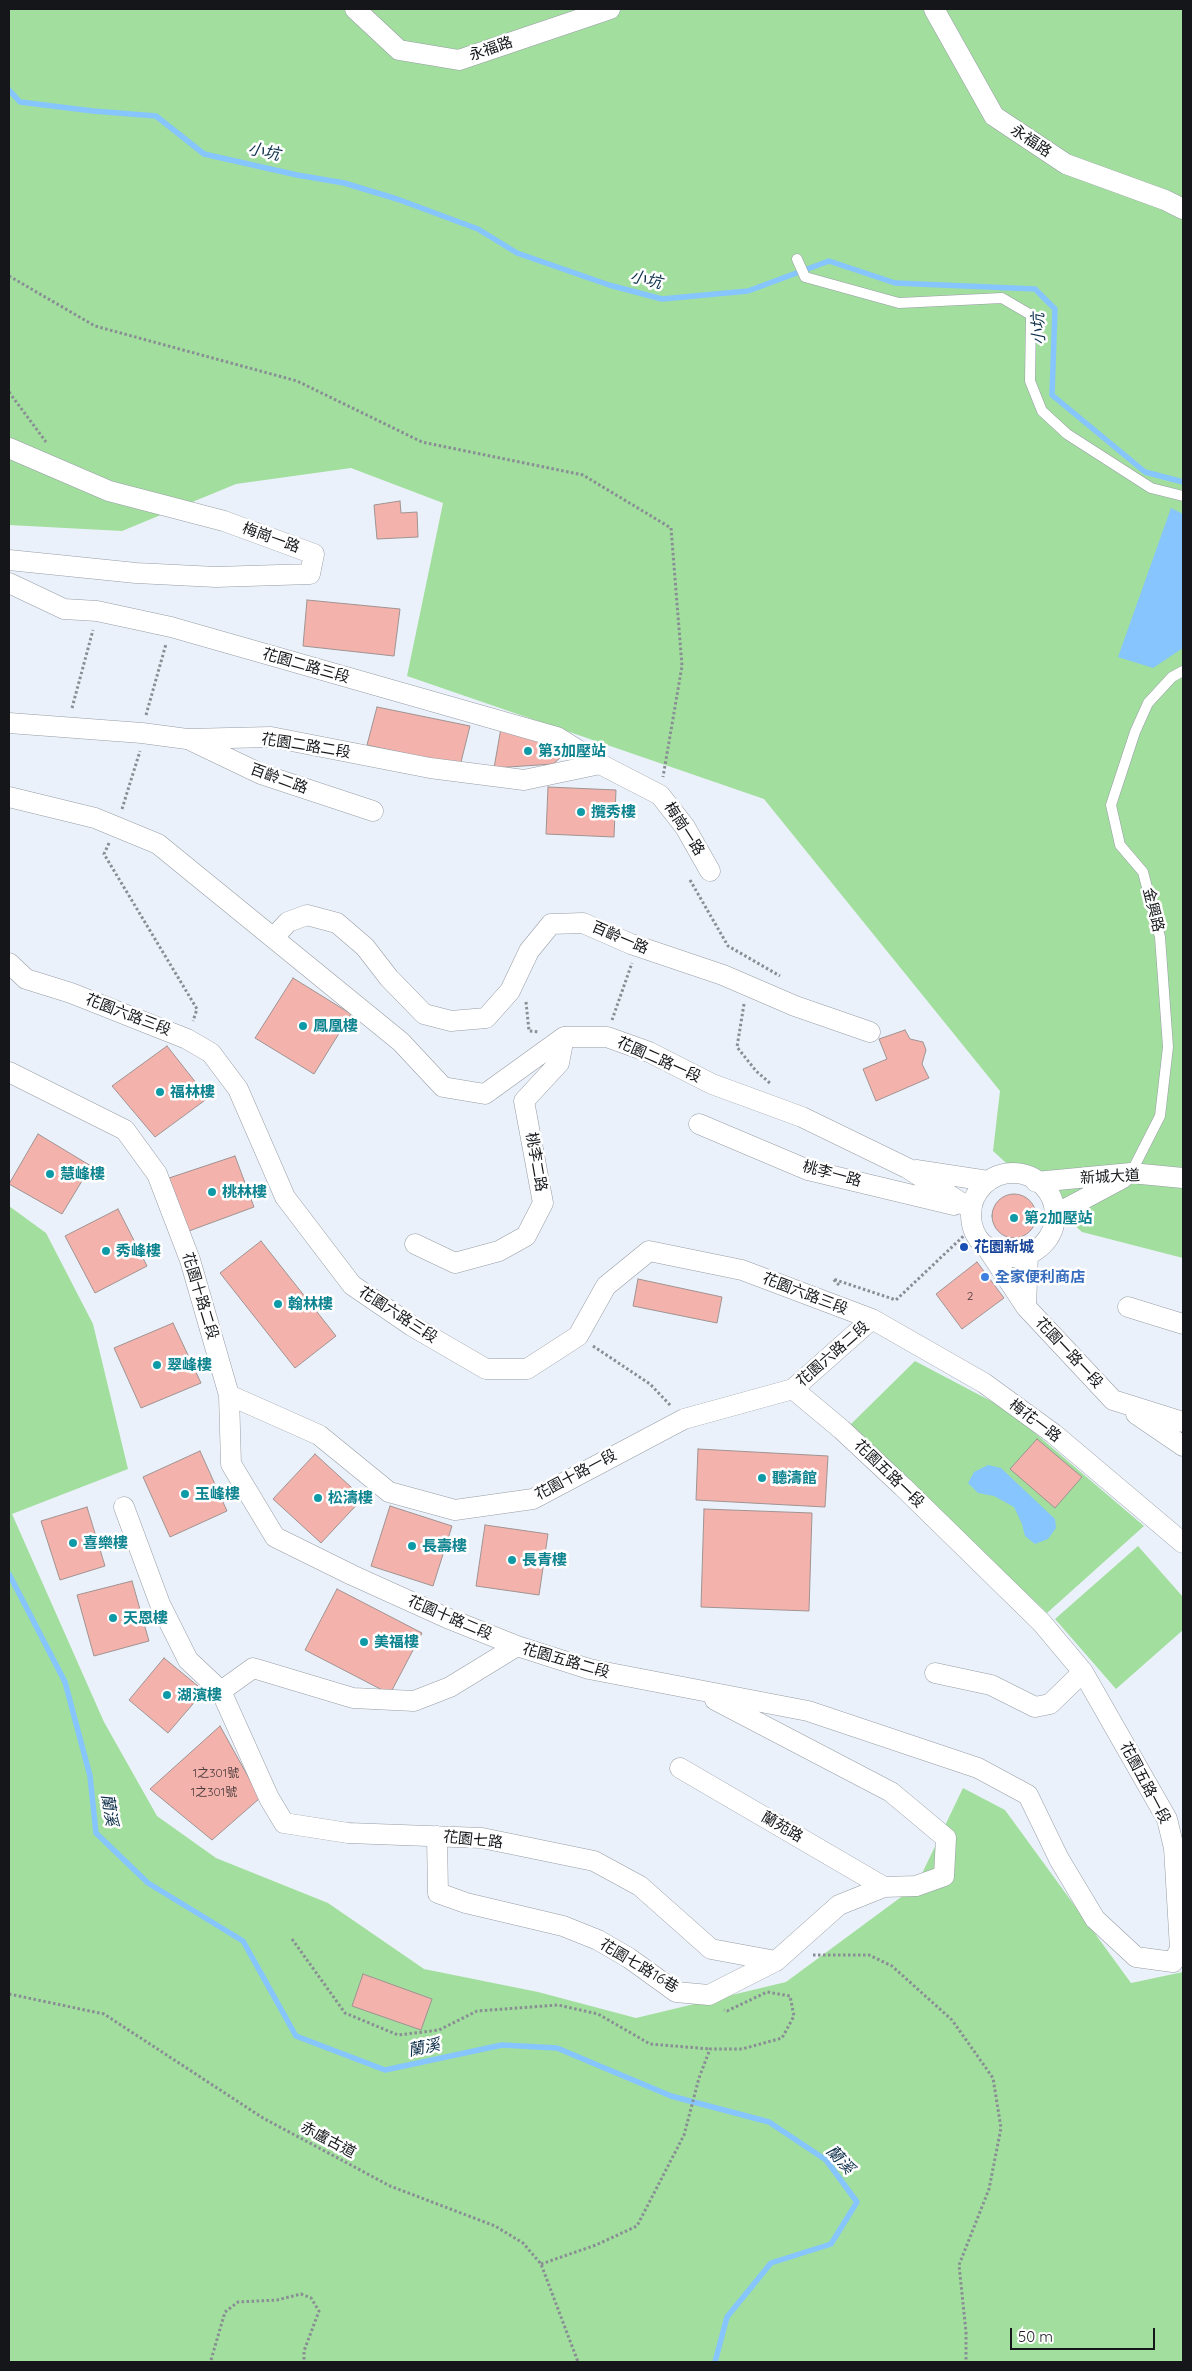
<!DOCTYPE html>
<html>
<head>
<meta charset="utf-8">
<style>
  body { margin:0 }
  #map { position:relative; width:1192px; height:2371px; overflow:hidden; background:#ebf1fa; font-family:Quicksand,sans-serif }
  canvas { display:block }
  .frame { position:absolute; inset:0; border:10px solid #141619; pointer-events:none }
  .scale { position:absolute; left:1010px; top:2328px; width:145px; height:22px; box-sizing:border-box; border:2px solid #141619; border-top:0; padding-left:6px; font-size:15px; line-height:18px; white-space:nowrap; color:#141619; -webkit-text-stroke:4px #fff; paint-order:stroke }
</style>
</head>
<body>
<div id="map">
<canvas width="1192" height="2371"></canvas>
<div class="frame"></div>
<div class="scale">50 m</div>
</div>
<script>
const g = document.querySelector('canvas').getContext('2d');
g.lineJoin = 'round';
function fill(path, color) { g.fillStyle = color; g.fill(path, 'evenodd'); }
const toPath = rows => new Path2D(rows.map(r => 'M' + r).join(''));
function stroke(path, color, width, dash) { g.strokeStyle = color; g.lineWidth = width; g.lineCap = dash ? 'butt' : 'round'; g.setLineDash(dash || []); g.stroke(path); }
function drawText(font, color, halo, rows, align = 'center') {
  g.font = font + ' Quicksand,"Noto Sans TC",sans-serif'; g.lineWidth = 5; g.setLineDash([]); g.textBaseline = 'middle'; g.strokeStyle = halo; g.fillStyle = color; for (const [text, x, y, turn = 0] of rows) {
    g.save(); g.translate(x, y); g.rotate((+turn || 0) * Math.PI / 180); g.textAlign = isNaN(turn) ? turn : align; if (halo) g.strokeText(text, 0, 0); g.fillText(text, 0, 0); g.restore();
  }
}
const green = toPath([
  [9,9,1183,9,1183,1258,1082,1232,993,1151,1000,1091,764,799,407,676,443,503,351,468,236,484,122,531,9,525],
  [9,1206,46,1233,93,1324,128,1469,12,1514,104,1722,157,1816,216,1858,328,1903,424,1969,538,1992,636,2018,786,1982,916,1886,963,1788,1005,1810,1131,1983,1183,1972,1183,2362,9,2362],
  [915,1361,1008,1410,1144,1526,1047,1613,850,1425],
  [1138,1546,1183,1597,1183,1630,1116,1689,1055,1619]
]);
const water = toPath([
  [1171,508,1183,514,1183,648,1153,668,1118,657],
  [988,1465,1001,1468,1055,1519,1056,1528,1048,1539,1035,1544,1025,1536,1022,1524,1014,1507,994,1496,978,1493,968,1483,974,1472]
]);
const stream = toPath([
  [9,90,20,102,93,111,156,116,204,154,297,175,344,183,397,199,478,229,517,253,609,285,662,299,748,291,829,261,895,283,1035,289,1055,309,1052,395,1145,472,1183,482],
  [9,1574,65,1682,90,1776,96,1833,148,1883,243,1941,296,2036,385,2070,502,2045,557,2048,671,2096,769,2122,826,2160,857,2202,831,2244,771,2263,727,2317,715,2362]
]);
const building = toPath([
  [400,501,401,513,417,512,418,537,377,539,374,505,400,501],
  [307,600,400,609,394,656,303,646,307,600],
  [377,707,470,726,460,766,367,745,377,707],
  [501,728,558,746,561,757,553,764,494,768,501,728],
  [548,787,616,790,614,837,546,834,548,787],
  [293,978,351,1014,314,1074,255,1038,293,978],
  [905,1030,910,1039,923,1042,926,1050,922,1064,929,1078,876,1101,863,1069,887,1059,879,1039,905,1030],
  [167,1046,208,1098,155,1137,112,1086,167,1046],
  [38,1134,91,1166,62,1214,9,1184,38,1134],
  [235,1156,254,1207,189,1231,169,1178,235,1156],
  '992 1216a22 22 0 1 1 44 0a22 22 0 1 1-44 0Z',
  [118,1209,147,1266,95,1293,65,1236,118,1209],
  [261,1241,336,1336,295,1368,220,1273,261,1241],
  [977,1262,1004,1298,962,1329,936,1294,977,1262],
  [638,1279,722,1297,717,1323,633,1306,638,1279],
  [173,1323,201,1383,141,1408,114,1348,173,1323],
  [1037,1439,1082,1477,1055,1508,1010,1469,1037,1439],
  [698,1449,828,1456,825,1507,696,1500,698,1449],
  [200,1451,227,1511,170,1537,143,1477,200,1451],
  [315,1454,363,1498,321,1543,273,1499,315,1454],
  [390,1506,452,1526,433,1586,371,1566,390,1506],
  [87,1507,105,1566,60,1580,41,1521,87,1507],
  [704,1509,812,1513,809,1611,701,1607,704,1509],
  [485,1525,548,1534,539,1595,476,1586,485,1525],
  [132,1581,149,1641,94,1656,77,1595,132,1581],
  [337,1589,422,1633,390,1694,305,1650,337,1589],
  [164,1658,204,1691,168,1733,129,1700,164,1658],
  [220,1726,260,1798,212,1840,150,1789,220,1726],
  [363,1974,432,1999,421,2030,352,2006,363,1974]
]);
const path = toPath([
  [9,276,95,326,297,381,422,442,583,475,671,528,682,666,663,777],
  [9,392,46,442],
  [72,708,93,630],
  [146,715,166,644],
  [122,809,140,751],
  [109,843,104,854,197,1009,193,1021],
  [690,880,728,946,780,976],
  [526,1002,529,1031,539,1032],
  [744,1004,737,1047,756,1071,771,1084],
  [612,1020,632,963],
  [839,1285,833,1279,896,1300,972,1228],
  [593,1346,650,1384,671,1406],
  [292,1939,345,2013,398,2035,439,2030,477,2011,558,2005,598,2014,650,2044,710,2049],
  [813,1955,869,1955,892,1966,952,2020,993,2078,1001,2128,989,2189,959,2265,966,2332,966,2362],
  [9,1994,104,2014,263,2118,390,2186,495,2226,523,2243,541,2264,578,2362],
  [541,2264,596,2245,637,2226,684,2135,699,2078,710,2049,742,2049,782,2038,794,2016,790,1996,767,1992,727,2011,724,2010],
  [211,2360,225,2312,238,2302,277,2300,301,2294,311,2298,319,2311,304,2351,304,2362]
]);
const service = toPath([
  [797,259,805,277,899,303,1002,298,1031,315,1030,381,1042,411,1067,434,1151,488,1183,496],
  [1131,1173,1160,1116,1168,1047,1160,937,1143,872,1120,845,1111,805,1135,732,1148,703,1172,677,1183,671]
]);
const minor = toPath([
  [355,9,399,50,459,60,610,9],
  [934,9,994,116,1066,164,1165,200,1183,209],
  [9,448,109,491,224,521,314,554,310,574,216,577,136,573,9,560],
  [9,583,64,609,97,611,171,627,557,737,600,764,660,795,685,827,710,871],
  [9,723,142,733,187,739,271,737,430,768,524,780,600,764],
  [192,741,261,774,373,811],
  [9,797,95,818,158,844,401,1042,443,1087,485,1094,564,1037,607,1037,649,1052,712,1084,802,1117,907,1168,971,1209],
  [274,937,288,922,307,915,337,923,365,947,389,978,424,1014,451,1021,486,1018,510,991,529,951,551,924,583,923,631,944,723,975,795,1006,870,1032],
  [9,963,26,979,71,993,187,1039,211,1053,238,1089,285,1197,352,1285,412,1326,486,1369,527,1369,578,1336,606,1286,649,1251,742,1270,872,1319,984,1383,1054,1434,1183,1543],
  [9,1072,125,1130,157,1174,190,1260,229,1395,231,1464,275,1537,352,1575,447,1618,517,1646],
  [699,1124,808,1170,954,1205],
  [916,1170,988,1181],
  '971 1215a42 42 0 1 1 84 0a42 42 0 1 1-84 0Z',
  [1036,1182,1131,1173,1183,1178],
  [1054,1215,1123,1178],
  [415,1244,455,1263,499,1251,526,1236,543,1203,524,1101,559,1063,564,1037],
  [985,1245,1026,1307,1113,1400,1183,1422],
  [1026,1307,1028,1253],
  [1128,1307,1183,1324],
  [229,1395,319,1435,389,1492,455,1510,533,1499,684,1419,793,1389,872,1319],
  [1136,1414,1183,1446],
  [124,1507,160,1604,188,1660,221,1691,269,1798,284,1823,348,1833,482,1838,594,1861,640,1886,711,1949,776,1961],
  [935,1673,991,1685,1035,1707,1050,1704,1083,1672],
  [221,1691,253,1668,353,1698,414,1701,450,1687,517,1646,589,1669,808,1711,978,1768,1028,1795,1059,1859,1095,1919,1136,1957,1173,1962,1180,1949,1174,1848,1167,1819,1083,1672,1042,1623,903,1487,841,1429,793,1389],
  [680,1768,884,1887],
  [437,1836,438,1893,466,1903,563,1926,598,1940,629,1958,676,1992,709,1995,776,1961,839,1905,884,1887,916,1886,944,1876,946,1838,891,1792,715,1700]
]);
const markers = [
  [528,751,5,"#0f9aa8"],
  [581,812,5,"#0f9aa8"],
  [303,1026,5,"#0f9aa8"],
  [160,1092,5,"#0f9aa8"],
  [50,1174,5,"#0f9aa8"],
  [212,1192,5,"#0f9aa8"],
  [1014,1218,5,"#0f9aa8"],
  [964,1247,5,"#1a4fb4"],
  [106,1251,5,"#0f9aa8"],
  [985,1277,5,"#3f7fe0"],
  [278,1304,5,"#0f9aa8"],
  [157,1365,5,"#0f9aa8"],
  [762,1478,5,"#0f9aa8"],
  [185,1494,5,"#0f9aa8"],
  [318,1498,5,"#0f9aa8"],
  [73,1543,5,"#0f9aa8"],
  [412,1546,5,"#0f9aa8"],
  [512,1560,5,"#0f9aa8"],
  [113,1618,5,"#0f9aa8"],
  [364,1642,5,"#0f9aa8"],
  [167,1695,5,"#0f9aa8"]
];
const numberNames = [
  ["2",970,1296],
  ["1之301號",216,1773],
  ["1之301號",214,1792]
];
const streetNames = [
  ["永福路",491,49,-19],
  ["永福路",1031,141,34],
  ["梅崗一路",271,538,20],
  ["花園二路三段",306,666,16],
  ["花園二路二段",306,746,9],
  ["百齡二路",279,779,20],
  ["梅崗一路",684,829,57],
  ["金興路",1153,910,76],
  ["百齡一路",620,938,23],
  ["花園六路三段",128,1015,21],
  ["花園二路一段",659,1060,24],
  ["桃李二路",536,1162,80],
  ["桃李一路",832,1174,15],
  ["新城大道",1110,1177,-3],
  ["花園六路三段",805,1294,21],
  ["花園十路二段",200,1296,73],
  ["花園六路三段",398,1315,33],
  ["花園一路一段",1069,1353,47],
  ["花園六路二段",833,1354,-41],
  ["梅花一路",1035,1421,37],
  ["花園五路一段",889,1474,44],
  ["花園十路一段",576,1475,-28],
  ["花園十路二段",450,1618,23],
  ["花園五路二段",566,1661,16],
  ["花園五路一段",1145,1783,62],
  ["蘭苑路",782,1827,30],
  ["花園七路",473,1840,6],
  ["花園七路16巷",639,1966,31],
  ["赤盧古道",328,2140,28]
];
const cultureNames = [
  ["第3加壓站",538,751],
  ["攬秀樓",591,812],
  ["鳳凰樓",313,1026],
  ["福林樓",170,1092],
  ["慧峰樓",60,1174],
  ["桃林樓",222,1192],
  ["第2加壓站",1024,1218],
  ["秀峰樓",116,1251],
  ["翰林樓",288,1304],
  ["翠峰樓",167,1365],
  ["聽濤館",772,1478],
  ["玉峰樓",195,1494],
  ["松濤樓",328,1498],
  ["喜樂樓",83,1543],
  ["長壽樓",422,1546],
  ["長青樓",522,1560],
  ["天恩樓",123,1618],
  ["美福樓",374,1642],
  ["湖濱樓",177,1695]
];
const transitNames = [
  ["花園新城",974,1247]
];
const shopNames = [
  ["全家便利商店",995,1277]
];
const waterNames = [
  ["小坑",264,152,12],
  ["小坑",646,280,13],
  ["小坑",1039,329,-92],
  ["蘭溪",109,1810,81],
  ["蘭溪",424,2048,-12],
  ["蘭溪",840,2160,47]
];
fill(green, '#a2de9e');
fill(water, '#87c5fe');
stroke(stream, '#87c5fe', 5.5);
fill(building, '#f4b2ac');
stroke(building, '#9f9392', 1);
stroke(service, '#979da5', 11);
stroke(minor, '#979da5', 21);
stroke(path, '#898e94', 3, [2.5, 2.5]);
stroke(service, '#fff', 10);
stroke(minor, '#fff', 20);
for (const [x, y, r, color] of markers) { const dot = new Path2D(); dot.arc(x, y, r, 0, 2 * Math.PI); g.fillStyle = color; g.fill(dot); stroke(dot, '#fff', 2); }
drawText('12px', '#4c3d3e', null, numberNames);
drawText('15px', '#141619', '#fff', streetNames);
drawText('bold 15px', '#0d838f', '#fff', cultureNames, 'left');
drawText('bold 15px', '#164399', '#fff', transitNames, 'left');
drawText('bold 15px', '#366cbe', '#fff', shopNames, 'left');
drawText('italic 16px', '#0d2f4b', '#fff', waterNames);
</script>
</body>
</html>
